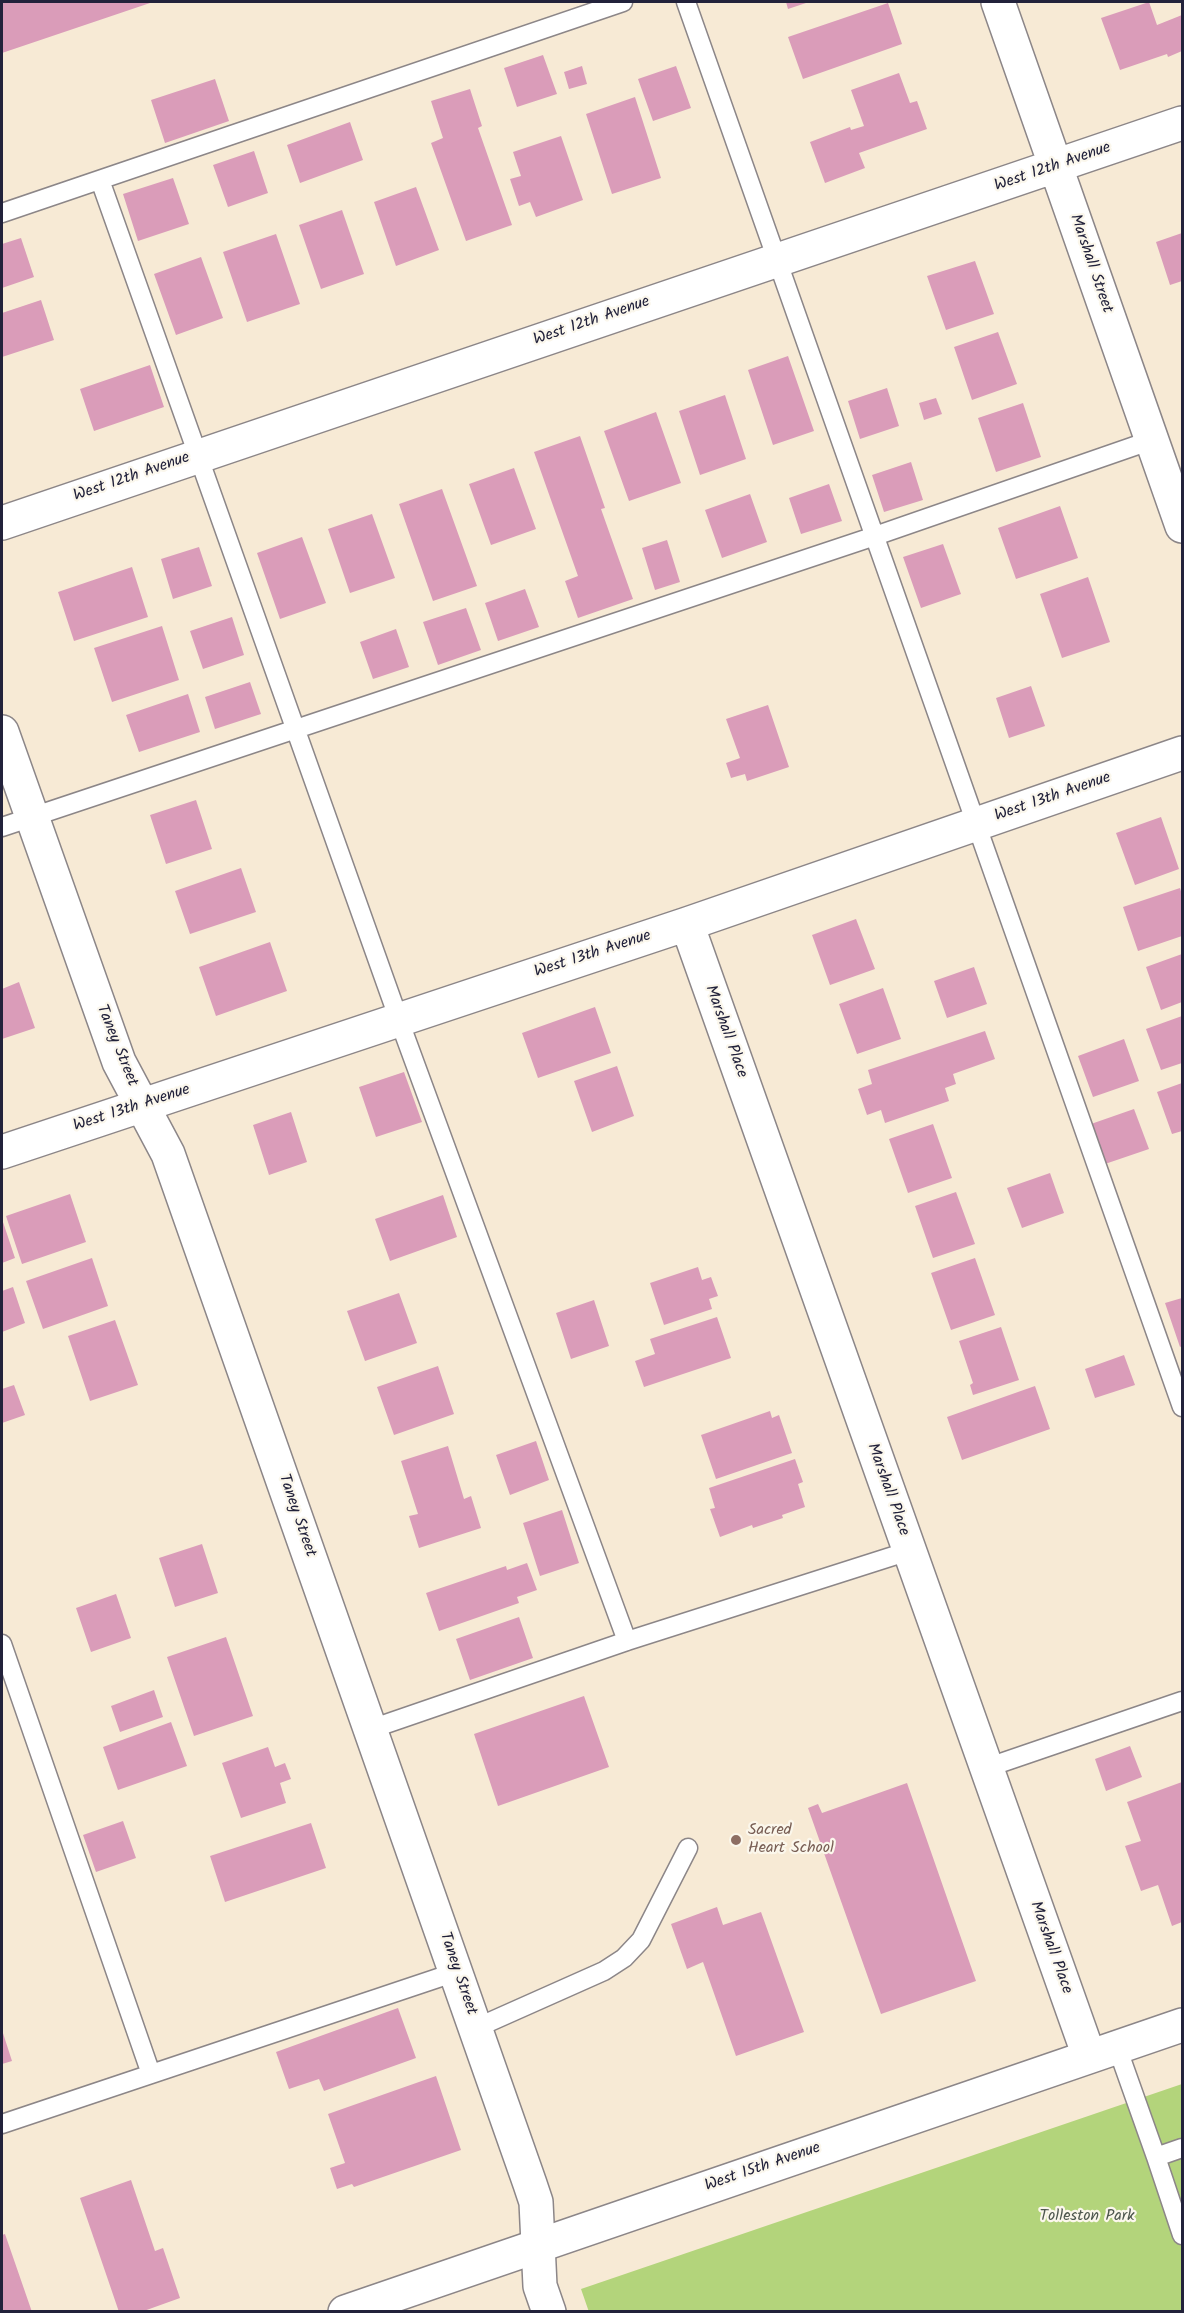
<!DOCTYPE html>
<html>
<head>
<meta charset="utf-8">
<style>
  body { margin:0 }
  #map { position:relative; width:1184px; height:2313px; overflow:hidden; background:#f7ead5; font-family:Kalam,sans-serif }
  canvas { display:block }
  .frame { position:absolute; inset:0; border:3px solid #22223b; pointer-events:none }
</style>
</head>
<body>
<div id="map">
<canvas width="1184" height="2313"></canvas>
<div class="frame"></div>
</div>
<script>
const g = document.querySelector('canvas').getContext('2d');
g.lineJoin = 'round';
function fill(path, color) { g.fillStyle = color; g.fill(path, 'evenodd'); }
const toPath = rows => new Path2D(rows.map(r => 'M' + r).join(''));
function stroke(path, color, width, dash) { g.strokeStyle = color; g.lineWidth = width; g.lineCap = dash ? 'butt' : 'round'; g.setLineDash(dash || []); g.stroke(path); }
function drawText(font, color, halo, rows, align = 'center') {
  g.font = font + ' Kalam,sans-serif'; g.lineWidth = 4.5; g.setLineDash([]); g.textBaseline = 'middle'; g.strokeStyle = halo; g.fillStyle = color; for (const [text, x, y, turn = 0] of rows) {
    g.save(); g.translate(x, y); g.rotate((+turn || 0) * Math.PI / 180); g.textAlign = isNaN(turn) ? turn : align; if (halo) g.strokeText(text, 0, 0); g.fillText(text, 0, 0); g.restore();
  }
}
const green = toPath([
  [1182,2084,1182,2311,589,2312,581,2289]
]);
const building = toPath([
  [2,2,153,2,2,53],
  [786,2,809,2,788,9],
  [1149,2,1157,25,1182,15,1182,51,1168,57,1167,54,1120,70,1101,18],
  [888,3,902,44,803,79,788,37],
  [543,55,557,94,517,107,504,68],
  [582,66,587,84,569,89,564,72],
  [676,66,691,108,653,121,638,79],
  [899,73,910,103,917,101,927,129,859,153,865,168,825,183,810,142,850,127,851,130,864,126,851,90],
  [215,79,229,121,165,143,151,100],
  [470,89,482,126,478,128,512,225,466,241,431,143,443,138,431,101],
  [635,97,661,178,612,194,586,114],
  [350,122,363,160,300,183,287,145],
  [561,136,583,200,536,217,530,202,519,206,510,179,521,176,513,152],
  [254,151,268,193,228,207,213,165],
  [173,178,189,224,138,241,123,194],
  [416,187,439,250,396,266,374,202],
  [342,210,364,274,321,289,299,225],
  [1182,233,1182,281,1170,285,1156,242],
  [276,234,300,304,247,322,223,252],
  [21,238,34,277,2,288,2,244],
  [201,257,223,318,176,335,154,274],
  [975,261,994,314,946,330,927,276],
  [41,300,54,340,2,357,2,313],
  [998,332,1017,384,972,400,954,347],
  [788,356,814,431,773,445,748,370],
  [150,365,164,407,94,431,80,389],
  [887,388,899,426,860,439,848,401],
  [725,395,746,459,700,475,679,411],
  [936,398,942,414,924,420,919,403],
  [1023,403,1041,457,996,472,978,418],
  [656,412,681,483,629,501,604,431],
  [580,436,605,508,601,509,633,599,578,618,565,581,578,576,534,452],
  [911,462,923,500,884,512,872,475],
  [514,468,536,529,491,545,469,484],
  [829,484,842,521,801,534,789,498],
  [442,489,477,586,433,601,399,504],
  [750,494,767,542,722,558,705,510],
  [1060,506,1078,558,1016,579,998,528],
  [372,514,395,578,350,593,328,529],
  [302,537,326,603,280,619,257,553],
  [667,540,680,582,655,590,642,548],
  [943,544,961,594,921,608,903,557],
  [199,547,212,586,173,599,161,559],
  [132,567,148,617,74,641,58,592],
  [1088,577,1110,642,1062,658,1040,594],
  [525,589,539,627,498,641,485,603],
  [466,608,481,650,438,665,423,622],
  [232,617,244,655,203,669,190,631],
  [162,626,179,680,112,702,94,648],
  [396,629,409,667,373,679,360,642],
  [250,682,261,714,215,729,205,697],
  [1031,686,1045,726,1009,738,996,698],
  [188,694,200,732,139,752,126,715],
  [768,705,789,767,747,781,745,774,731,778,726,763,740,758,726,719],
  [196,800,212,849,166,864,150,815],
  [1161,817,1179,869,1135,885,1116,833],
  [241,868,256,912,190,934,175,891],
  [1180,888,1182,895,1182,936,1138,951,1123,907],
  [856,919,875,969,830,985,812,935],
  [270,942,287,991,216,1016,199,967],
  [1182,954,1182,1002,1161,1010,1146,967],
  [974,967,987,1004,947,1018,934,981],
  [19,982,35,1028,2,1039,2,989],
  [883,988,901,1039,857,1054,839,1004],
  [595,1007,611,1053,538,1078,522,1033],
  [1182,1016,1182,1063,1161,1070,1146,1029],
  [985,1031,995,1059,953,1074,956,1084,945,1088,949,1101,885,1123,881,1110,867,1115,858,1089,872,1084,868,1070],
  [1124,1039,1139,1081,1093,1097,1078,1056],
  [617,1066,634,1116,592,1132,574,1081],
  [404,1072,422,1122,376,1137,359,1087],
  [1182,1083,1182,1131,1172,1134,1157,1092],
  [1134,1109,1149,1149,1105,1164,1091,1124],
  [291,1112,307,1162,269,1175,253,1125],
  [933,1124,952,1178,908,1193,889,1139],
  [1050,1173,1064,1213,1022,1228,1007,1188],
  [956,1192,975,1244,933,1258,915,1206],
  [70,1194,86,1242,22,1264,6,1216],
  [443,1195,457,1237,390,1261,375,1219],
  [2,1219,15,1258,2,1263],
  [92,1258,108,1306,43,1329,26,1281],
  [975,1258,995,1315,951,1330,931,1273],
  [698,1267,702,1280,711,1277,718,1296,709,1299,712,1309,664,1325,650,1283],
  [13,1287,25,1323,2,1332,2,1291],
  [399,1293,417,1343,365,1361,347,1311],
  [1182,1298,1182,1346,1180,1347,1165,1303],
  [594,1300,609,1346,571,1359,556,1313],
  [717,1317,731,1358,644,1387,635,1361,655,1354,650,1339],
  [115,1320,138,1385,90,1401,68,1336],
  [1001,1327,1019,1380,973,1395,970,1385,973,1383,959,1341],
  [1124,1355,1135,1385,1095,1398,1085,1369],
  [438,1366,454,1414,394,1435,377,1387],
  [14,1385,25,1415,2,1423,2,1389],
  [1035,1386,1050,1429,962,1460,947,1417],
  [770,1411,772,1418,779,1415,792,1453,716,1479,701,1435],
  [536,1441,549,1480,510,1495,496,1455],
  [448,1446,464,1499,471,1496,481,1528,419,1548,409,1516,418,1514,401,1461],
  [795,1459,803,1482,798,1484,805,1507,782,1515,783,1518,753,1528,752,1525,720,1537,710,1509,715,1508,709,1488],
  [562,1510,579,1563,540,1576,523,1523],
  [202,1544,218,1593,175,1607,159,1558],
  [527,1563,537,1590,517,1597,519,1603,439,1631,426,1593,506,1566,507,1570],
  [116,1594,131,1638,91,1652,76,1608],
  [519,1617,533,1658,470,1680,456,1639],
  [226,1637,253,1716,194,1736,167,1657],
  [154,1690,163,1717,120,1732,111,1706],
  [584,1696,609,1767,498,1806,474,1734],
  [171,1722,187,1766,118,1790,103,1747],
  [1130,1746,1142,1777,1106,1791,1095,1759],
  [268,1747,275,1767,285,1763,291,1779,280,1783,286,1803,241,1818,222,1763],
  [1182,1782,1182,1922,1172,1926,1158,1885,1141,1891,1125,1846,1141,1841,1127,1802],
  [907,1783,976,1981,881,2014,808,1808,818,1804,822,1813],
  [123,1821,136,1858,96,1872,83,1835],
  [311,1823,326,1868,225,1902,210,1856],
  [717,1907,723,1925,761,1912,804,2032,736,2056,703,1962,687,1969,671,1924],
  [398,2008,416,2058,324,2091,319,2079,289,2089,276,2052],
  [2,2030,12,2061,2,2064],
  [436,2076,461,2150,354,2187,352,2184,337,2189,330,2168,345,2163,328,2114],
  [131,2180,155,2251,163,2248,180,2298,141,2312,119,2312,80,2198],
  [5,2234,32,2312,2,2312,2,2235]
]);
const service = toPath([
  [686,2,1182,1407],
  [100,180,399,1020,627,1641],
  [2,213,623,2],
  [2,827,875,536,1152,440],
  [2,1644,151,2074],
  [371,1729,627,1641,909,1551],
  [986,1768,1182,1701],
  [476,2028,604,1971,624,1958,641,1940,688,1848],
  [1117,2047,1156,2157,1182,2148],
  [2,2124,456,1972],
  [1156,2157,1182,2235]
]);
const minor = toPath([
  [998,2,1182,526],
  [2,523,1182,123],
  [2,732,119,1062,168,1154,530,2184,536,2202,540,2286,549,2312],
  [687,924,1089,2056],
  [2,1152,687,924,1182,753]
]);
const secondary = toPath([
  [345,2312,1182,2025]
]);
const markers = [
  [736,1840,6,"#8d6e63"]
];
const streetNames = [
  ["West 12th Avenue",1053,168,-19],
  ["Marshall Street",1090,264,71],
  ["West 12th Avenue",592,322,-19],
  ["West 12th Avenue",132,478,-19],
  ["West 13th Avenue",1053,798,-19],
  ["West 13th Avenue",593,955,-18],
  ["Marshall Place",725,1032,70],
  ["Taney Street",116,1046,68],
  ["West 13th Avenue",132,1109,-18],
  ["Marshall Place",887,1490,70],
  ["Taney Street",296,1516,71],
  ["Marshall Place",1050,1948,70],
  ["Taney Street",457,1974,71],
  ["West 15th Avenue",763,2168,-19]
];
const educationNames = [
  ["Sacred",748,1831],
  ["Heart School",748,1849]
];
const parkNames = [
  ["Tolleston Park",1087,2217]
];
fill(green, '#b3d47b');
fill(building, '#da9cb9');
stroke(service, '#8c8688', 21);
stroke(minor, '#8c8688', 36);
stroke(secondary, '#8c8688', 36);
stroke(service, '#fff', 18);
stroke(minor, '#fff', 33);
stroke(secondary, '#fff', 33);
for (const [x, y, r, color] of markers) { const dot = new Path2D(); dot.arc(x, y, r, 0, 2 * Math.PI); g.fillStyle = color; g.fill(dot); stroke(dot, '#fbf7ec', 2); }
drawText('16px', '#22223b', '#fbf7ec', streetNames);
drawText('16px', '#785e54', '#fbf7ec', educationNames, 'left');
drawText('16px', '#4e574e', '#fbf7ec', parkNames);
</script>
</body>
</html>
